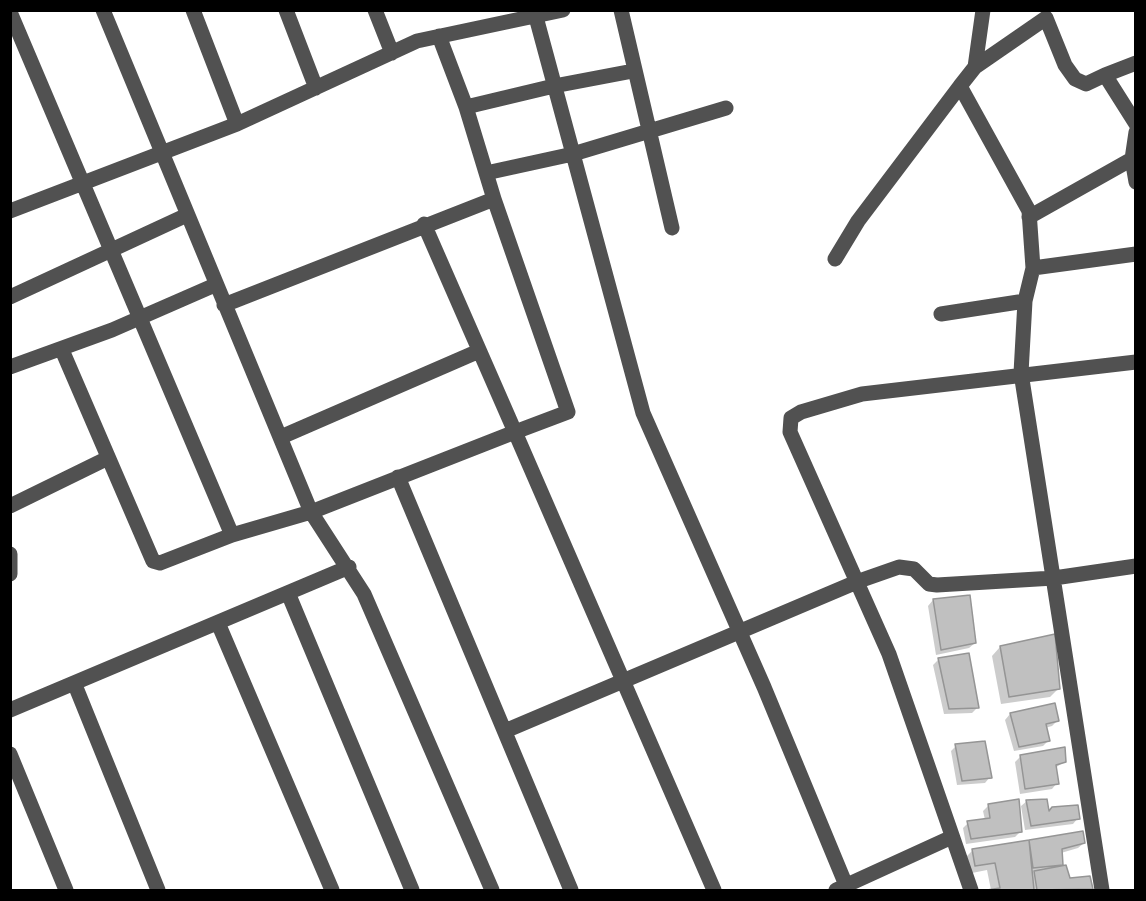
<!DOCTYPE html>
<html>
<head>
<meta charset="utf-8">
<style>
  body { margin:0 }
  #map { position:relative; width:1146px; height:901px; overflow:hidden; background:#fff; font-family:"Exo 2",sans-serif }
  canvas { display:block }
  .frame { position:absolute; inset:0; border:12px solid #000; pointer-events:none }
</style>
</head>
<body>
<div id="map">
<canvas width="1146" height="901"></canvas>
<div class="frame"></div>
</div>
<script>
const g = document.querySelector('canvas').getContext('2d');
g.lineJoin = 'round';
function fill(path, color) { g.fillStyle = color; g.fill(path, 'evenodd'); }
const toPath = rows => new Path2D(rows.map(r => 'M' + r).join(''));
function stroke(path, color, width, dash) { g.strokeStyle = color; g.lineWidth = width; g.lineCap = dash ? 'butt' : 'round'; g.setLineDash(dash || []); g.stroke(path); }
const shadow = toPath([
  [933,600,975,643,969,648,936,655,928,606],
  [1000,647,1059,688,1050,697,1001,704,992,656],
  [939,659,977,708,972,713,944,714,933,665],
  [1010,714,1057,721,1052,726,1045,728,1049,740,1043,746,1014,751,1005,720],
  [956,746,990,777,985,783,957,785,951,751],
  [1020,757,1064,762,1055,768,1057,783,1052,789,1020,794,1015,762],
  [1027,801,1047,814,1078,818,1073,824,1025,830,1021,806],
  [989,805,1020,832,1015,837,966,844,963,828,968,823,985,820,983,811],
  [1082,833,1084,843,1078,848,1061,853,1061,867,1068,879,1092,888,1089,890,991,890,987,870,967,874,964,859,972,851]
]);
const building = toPath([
  [970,595,976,643,941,650,933,599,970,595],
  [1055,634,1060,689,1009,697,1000,646,1055,634],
  [969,653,979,708,949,709,938,658,969,653],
  [1055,703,1059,721,1046,724,1050,741,1019,747,1010,713,1055,703],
  [985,741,992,778,962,781,955,744,985,741],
  [1065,747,1066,762,1056,765,1059,784,1025,789,1020,755,1065,747],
  [1019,799,1022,832,971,839,967,821,990,818,988,804,1019,799],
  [1047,799,1049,811,1052,807,1078,805,1080,819,1031,826,1026,800,1047,799],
  [1083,831,1085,843,1062,849,1063,865,1033,868,1029,840,1083,831],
  [1029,840,1034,890,987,890,1000,888,995,863,975,866,972,849,1029,840],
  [1066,865,1070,878,1090,876,1093,889,1037,890,1034,871,1066,865]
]);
const minor = toPath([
  [103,10,311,512,364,594,492,890],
  [193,10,237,124],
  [286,10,316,88],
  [375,10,392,53],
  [621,10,672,228],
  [983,10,975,67,960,86,1029,211,1033,268,1025,301,1021,373,1102,890],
  [10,12,232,535],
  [536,17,643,413,764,687,848,890],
  [439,36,466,107,494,199],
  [975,67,1046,18,1065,65,1075,79,1086,84,1105,75,1136,124],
  [1105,75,1136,63],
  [466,107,554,86,633,71],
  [1136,132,1132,159,1136,182],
  [486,173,573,154,726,108],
  [10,211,237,124,417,41,563,10],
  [1029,217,1132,159],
  [835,259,858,221,960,86],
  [1033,268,1136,254],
  [10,297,187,215],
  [224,305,494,199,568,412,515,432,714,890],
  [941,314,1025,301],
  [62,350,153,561,160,563,232,535,311,512,515,432,424,224],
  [10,367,112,330,215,285],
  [281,437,479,351],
  [398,477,571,890],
  [10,506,108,458],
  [10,554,10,574],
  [288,593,412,890],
  [218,623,332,890],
  [75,685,158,890],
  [10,710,349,567],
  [505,731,859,581,899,567,914,569,929,584,937,585,1054,578,1136,566],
  [10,754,66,890],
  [836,890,952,837],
  [971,890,889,654,790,432,791,418,801,412,862,394,1136,362]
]);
fill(shadow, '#0003');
fill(building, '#c0c0c0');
stroke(building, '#959595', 1.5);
stroke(minor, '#515151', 15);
</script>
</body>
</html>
